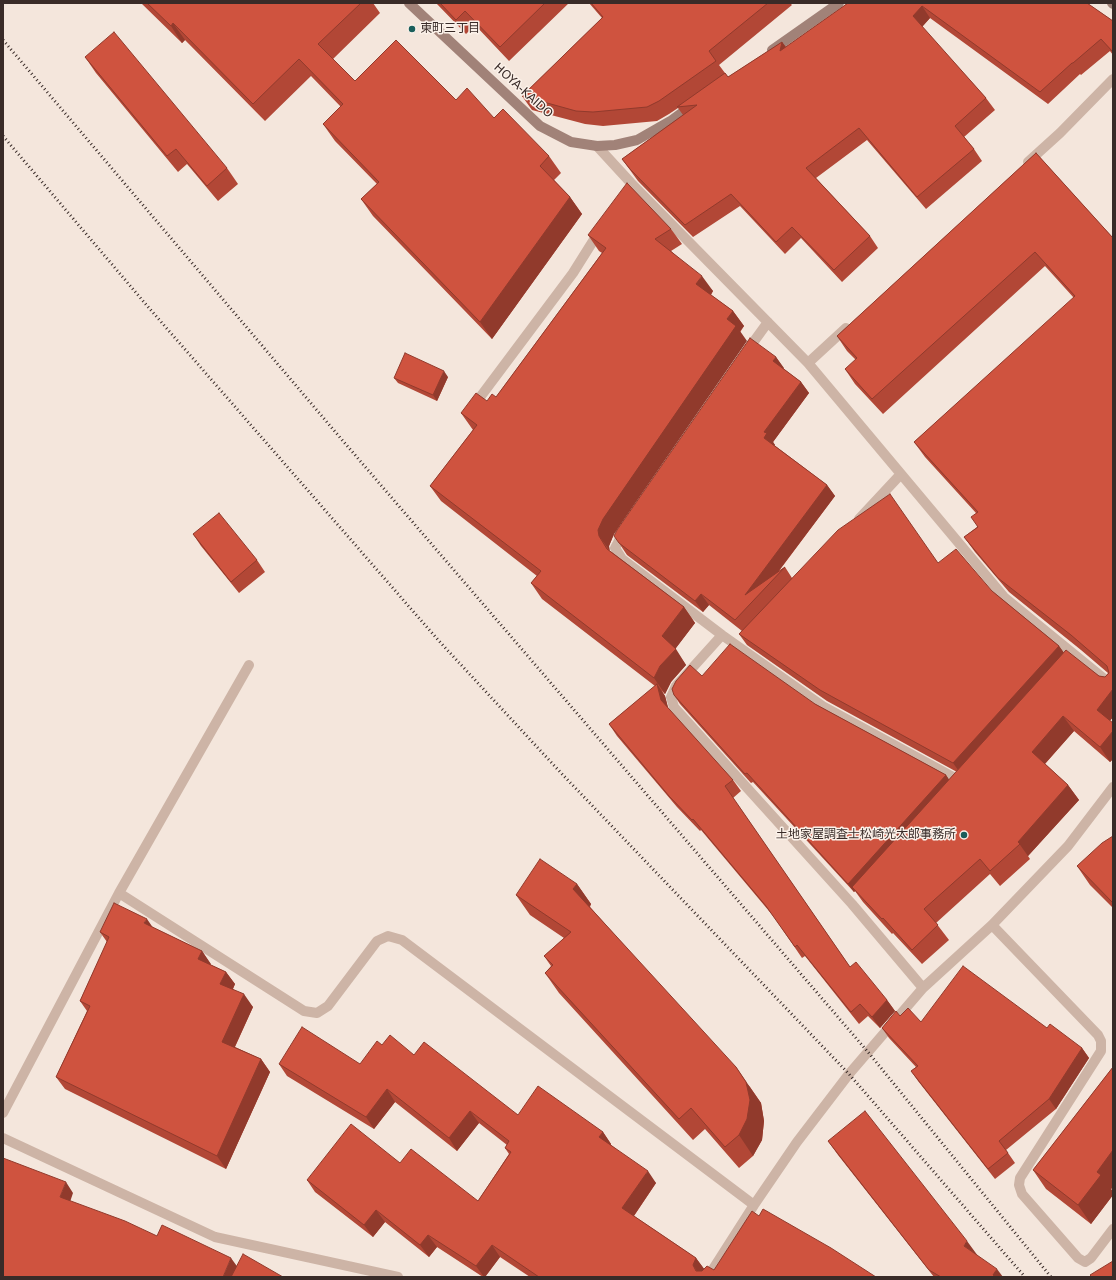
<!DOCTYPE html>
<html>
<head>
<meta charset="utf-8">
<style>
  body { margin:0 }
  #map { position:relative; width:1116px; height:1280px; overflow:hidden; background:#f4e6dc; font-family:"DejaVu Sans",sans-serif }
  canvas { display:block }
  .frame { position:absolute; inset:0; border:4px solid #392b28; pointer-events:none }
</style>
</head>
<body>
<div id="map">
<canvas width="1116" height="1280"></canvas>
<div class="frame"></div>
</div>
<script>
const g = document.querySelector('canvas').getContext('2d');
g.lineJoin = 'round';
const toPath = rows => new Path2D(rows.map(r => 'M' + r).join(''));
function stroke(path, color, width, dash) { g.strokeStyle = color; g.lineWidth = width; g.lineCap = dash ? 'butt' : 'round'; g.setLineDash(dash || []); g.stroke(path); }
function fill(path, color) { g.fillStyle = color; g.fill(path, 'evenodd'); }
function drawText(font, color, halo, rows, align = 'center') {
  g.font = font + ' "DejaVu Sans","Noto Sans JP",sans-serif'; g.lineWidth = 3; g.setLineDash([]); g.textBaseline = 'middle'; g.strokeStyle = halo; g.fillStyle = color; for (const [text, x, y, turn = 0] of rows) {
    g.save(); g.translate(x, y); g.rotate((+turn || 0) * Math.PI / 180); g.textAlign = isNaN(turn) ? turn : align; if (halo) g.strokeText(text, 0, 0); g.fillText(text, 0, 0); g.restore();
  }
}
const minor = toPath([
  [597,146,631,183,808,363,1004,597,1113,686],
  [1028,162,1060,133,1113,79],
  [747,351,768,322],
  [808,363,846,328],
  [478,400,573,273,600,230],
  [859,519,900,475],
  [624,531,615,548,622,559,722,635,676,686,671,697,674,707,852,904,923,988],
  [722,635,824,707,962,782],
  [119,893,304,1011,317,1013,328,1006,377,941,388,936,402,940,754,1205],
  [992,925,1098,1035,1101,1041,1101,1051,1020,1178,1019,1185,1022,1194,1078,1258,1085,1262,1091,1258,1113,1229],
  [3,1113,119,893,249,665],
  [3,1138,215,1237,398,1277],
  [708,1277,754,1205,797,1142,849,1074,923,988,992,925,1068,846,1113,787]
]);
const secondary = toPath([
  [409,3,540,126,571,142,597,146,615,145,637,140,672,120,691,106],
  [1112,3,1113,4],
  [772,50,839,3]
]);
const rail = toPath([
  [3,40,343,441,868,1052,1051,1277],
  [3,136,149,308,439,641,562,774,849,1074,1025,1277]
]);
const wall = toPath([
  [141,3,373,3,380,13,333,59,355,81,456,100,494,118,549,156,561,173,554,180,570,197,582,214,492,339,373,216,361,199,377,184,335,141,323,124,341,107,311,76,265,121,185,40,182,43],
  [436,3,569,3,509,61,475,25,466,34],
  [589,3,790,3,792,5,719,65,728,77,782,42,786,47,848,3,1087,3,1113,21,1113,55,1110,51,1081,75,1080,74,1048,104,930,18,922,27,986,98,995,110,964,137,974,149,982,161,926,209,867,140,816,178,870,236,878,248,842,282,801,238,785,254,740,206,693,237,638,181,622,159,683,115,678,108,669,114,657,121,603,126,585,124,532,110,522,96,602,18],
  [85,57,227,168,238,184,218,201,187,164,178,172,96,73],
  [1036,153,1113,238,1113,717,1110,721,1113,723,1113,759,1110,762,1074,731,1045,764,1068,785,1079,800,1028,856,1030,859,1000,886,990,874,936,923,949,940,922,964,893,933,892,934,863,902,855,891,854,892,753,782,751,783,680,704,674,695,702,676,815,704,946,775,949,780,957,772,827,701,747,645,739,634,742,631,709,605,703,612,627,555,619,543,776,357,784,369,801,382,809,393,773,442,775,445,774,445,827,485,835,496,779,571,785,567,792,578,938,563,992,591,1059,646,1064,653,1099,676,1105,677,1108,673,1081,650,1009,592,975,552,964,537,977,527,976,513,925,457,914,442,1074,298,1045,266,883,414,855,384,845,369,856,360,847,351,837,336],
  [671,229,682,244,671,251,713,291,711,295,733,311,744,326,614,534,609,546,609,550,684,607,695,623,675,649,686,665,671,682,665,694,662,691,665,696,668,708,733,780,741,791,733,798,850,967,887,1000,895,1011,880,1028,868,1016,859,1024,805,956,802,958,774,917,701,830,700,831,677,807,617,736,609,724,655,686,542,599,531,583,537,576,441,501,430,486,473,430,461,413,496,397,602,253,599,251,588,235],
  [448,377,437,401,398,383,394,378],
  [193,534,257,560,265,572,239,593,201,546],
  [1113,836,1113,908,1090,885,1077,866],
  [577,884,591,904,590,907,750,1087,761,1103,764,1121,762,1140,753,1156,739,1168,705,1129,693,1140,559,993,545,973,551,966,544,956,564,938,530,915,516,895],
  [152,927,202,951,211,965,226,972,235,984,233,989,253,1007,235,1047,261,1059,270,1072,226,1169,65,1089,56,1077,87,1011,80,1001,107,942,100,932],
  [900,1016,921,1022,1047,1028,1082,1048,1089,1058,1056,1109,1006,1150,1015,1163,995,1179,918,1081,911,1071,916,1067,889,1038,882,1028],
  [382,1045,414,1055,518,1115,603,1132,611,1144,611,1145,656,1183,634,1216,696,1258,704,1269,714,1270,759,1216,876,1277,530,1277,500,1257,485,1277,483,1277,437,1247,429,1257,385,1222,373,1237,315,1192,307,1180,400,1163,478,1201,509,1154,505,1148,507,1145,479,1123,457,1151,395,1102,374,1129,287,1076,279,1064,360,1064],
  [1113,1067,1113,1187,1111,1189,1113,1192,1113,1195,1091,1224,1046,1189,1033,1170],
  [828,1141,978,1256,1003,1277,934,1277,838,1155]
]);
const shadedWall = toPath([
  [922,6,930,18,921,28,913,16],
  [173,23,185,40,182,43,171,26],
  [782,42,791,54,780,51],
  [570,197,582,214,492,339,480,322],
  [702,276,713,291,707,300,696,284],
  [733,311,744,326,740,331,747,341,614,534,609,546,610,551,599,536,598,530,603,519,727,319],
  [776,357,784,368,781,372,773,361],
  [444,371,448,377,437,401,433,395],
  [801,382,809,393,773,442,775,445,772,449,764,438,764,432],
  [827,485,835,496,771,581,745,595],
  [701,594,709,605,703,612,695,601],
  [684,607,695,623,673,652,662,636],
  [1059,646,1067,657,961,774,953,763],
  [676,649,686,665,671,682,665,694,654,678,660,666],
  [657,684,665,696,669,711,661,700],
  [1113,689,1113,717,1107,724,1097,710],
  [1063,716,1074,731,1042,767,1032,752],
  [1113,731,1113,759,1110,762,1100,747],
  [946,775,952,784,852,887,855,891,854,892,848,884],
  [1068,785,1079,800,1028,856,1018,842],
  [577,884,591,904,588,909,573,889],
  [147,919,156,932,144,923],
  [202,951,211,964,207,972,198,959],
  [226,972,235,984,229,997,220,984],
  [244,994,253,1007,231,1055,222,1042],
  [887,1000,895,1011,880,1028,872,1017],
  [1082,1048,1089,1058,1056,1109,1049,1099],
  [261,1059,270,1072,226,1169,217,1156],
  [736,1067,761,1103,764,1121,762,1140,753,1156,739,1135],
  [387,1089,395,1102,374,1129,366,1117],
  [470,1111,479,1123,457,1151,449,1138],
  [603,1132,611,1144,608,1149,599,1137],
  [1113,1150,1113,1187,1111,1189,1113,1192,1113,1195,1091,1224,1078,1205,1097,1172],
  [648,1171,656,1183,631,1220,622,1208],
  [66,1182,73,1193,68,1208,60,1197],
  [376,1210,385,1222,373,1237,364,1225],
  [428,1235,437,1247,429,1257,420,1245],
  [967,1241,978,1256,964,1246],
  [492,1245,500,1257,485,1277,484,1277,476,1266],
  [231,1258,239,1269,236,1277,223,1277],
  [696,1258,705,1270,701,1277,693,1265],
  [997,1269,1003,1277,995,1277,993,1275]
]);
const building = toPath([
  [147,3,361,3,318,44,355,81,396,40,456,100,467,88,494,118,503,109,549,156,540,166,570,197,480,322,361,199,379,182,323,124,343,104,299,59,253,104,173,23,171,26,147,3],
  [440,3,545,3,500,47,465,11,456,20,440,3],
  [591,3,768,3,709,51,716,61,659,101,647,107,593,112,576,111,522,96,603,17,591,3],
  [848,3,1087,3,1113,21,1113,52,1101,39,1073,63,1072,63,1040,92,922,6,913,16,986,98,955,126,974,149,917,197,859,128,806,168,870,236,834,270,792,227,776,242,731,194,685,225,630,169,622,159,697,105,677,107,725,73,728,77,782,42,780,51,848,3],
  [114,32,227,168,207,186,176,149,167,156,85,57,114,32],
  [1036,153,1113,238,1113,689,1097,710,1113,723,1113,731,1100,747,1063,716,1032,752,1068,785,1018,842,1020,844,990,871,980,859,924,909,938,925,912,950,883,918,882,919,852,887,1066,650,1099,676,1105,677,1109,673,1107,666,1071,635,998,578,964,537,978,527,971,517,978,512,914,442,1075,296,1035,252,872,399,845,369,857,358,837,336,1036,153],
  [627,183,671,229,655,239,702,276,696,284,733,311,727,319,736,326,603,519,598,530,599,536,607,549,684,607,662,636,676,649,660,666,654,678,531,583,541,571,430,486,477,425,461,413,476,393,487,401,492,394,496,397,606,248,588,235,627,183],
  [750,338,776,357,773,361,801,382,764,432,767,433,764,438,827,485,745,595,785,567,735,620,701,594,695,601,619,543,614,536,617,530,750,338],
  [405,353,444,371,433,395,394,378,405,353],
  [890,494,938,563,956,549,992,591,1059,646,953,763,820,690,739,634,838,530,890,494],
  [219,513,257,560,231,582,193,534,219,513],
  [730,644,815,704,946,775,848,884,747,773,745,774,674,695,672,689,676,681,690,665,702,676,730,644],
  [657,684,661,700,733,780,725,786,850,967,856,962,887,1000,872,1017,860,1004,851,1012,797,945,795,947,766,906,693,819,692,820,669,796,609,724,657,684],
  [1113,836,1113,903,1077,866,1102,843,1113,836],
  [540,859,577,884,573,889,736,1067,746,1082,750,1100,747,1119,739,1135,725,1147,691,1108,679,1119,545,973,553,965,544,956,571,932,516,895,540,859],
  [114,903,147,919,144,923,202,951,198,959,226,972,220,984,244,994,222,1042,261,1059,217,1156,56,1077,90,1006,80,1001,109,937,100,932,114,903],
  [963,966,1047,1028,1050,1024,1082,1048,1049,1099,999,1141,1008,1153,988,1169,911,1071,918,1066,882,1028,896,1011,900,1016,908,1008,921,1022,963,966],
  [302,1027,360,1064,377,1041,382,1045,390,1035,414,1055,424,1042,518,1115,538,1086,603,1132,599,1137,648,1171,622,1208,696,1258,693,1265,696,1271,702,1271,707,1266,714,1270,752,1211,759,1216,763,1209,831,1248,876,1277,539,1277,492,1245,476,1266,428,1235,420,1245,376,1210,364,1225,307,1180,351,1124,400,1163,411,1149,478,1201,511,1152,505,1148,509,1141,470,1111,449,1138,387,1089,366,1117,279,1064,302,1027],
  [1113,1067,1113,1150,1097,1172,1101,1175,1078,1205,1033,1170,1113,1067],
  [865,1111,967,1241,964,1246,997,1269,993,1275,996,1277,941,1277,929,1270,828,1141,865,1111],
  [3,1158,66,1182,60,1197,125,1221,157,1236,162,1225,231,1258,223,1277,3,1277,3,1158],
  [243,1254,283,1277,231,1277,243,1254],
  [1113,1261,1113,1277,1092,1277,1090,1275,1113,1261]
]);
const markers = [
  [412,29,4,"#1a5e5b"],
  [964,835,4,"#1a5e5b"]
];
const poiNames = [
  ["東町三丁目",420,29],
  ["土地家屋調査士松崎光太郎事務所",956,835,"right"]
];
const streetNames = [
  ["HOYA-KAIDO",523,91,42]
];
stroke(minor, '#cdb4a6', 10);
stroke(secondary, '#a18278', 10);
stroke(rail, '#392b28', 3, [1, 3]);
fill(wall, '#b24736');
fill(shadedWall, '#913a2c');
fill(building, '#cf533f');
stroke(building, '#913a2c', 1);
for (const [x, y, r, color] of markers) { const dot = new Path2D(); dot.arc(x, y, r, 0, 2 * Math.PI); g.fillStyle = color; g.fill(dot); stroke(dot, '#fbf1e9', 1.5); }
drawText('12px', '#392b28', '#fbf1e9', poiNames, 'left');
drawText('12px', '#392b28', '#fbf1e9', streetNames);
</script>
</body>
</html>
